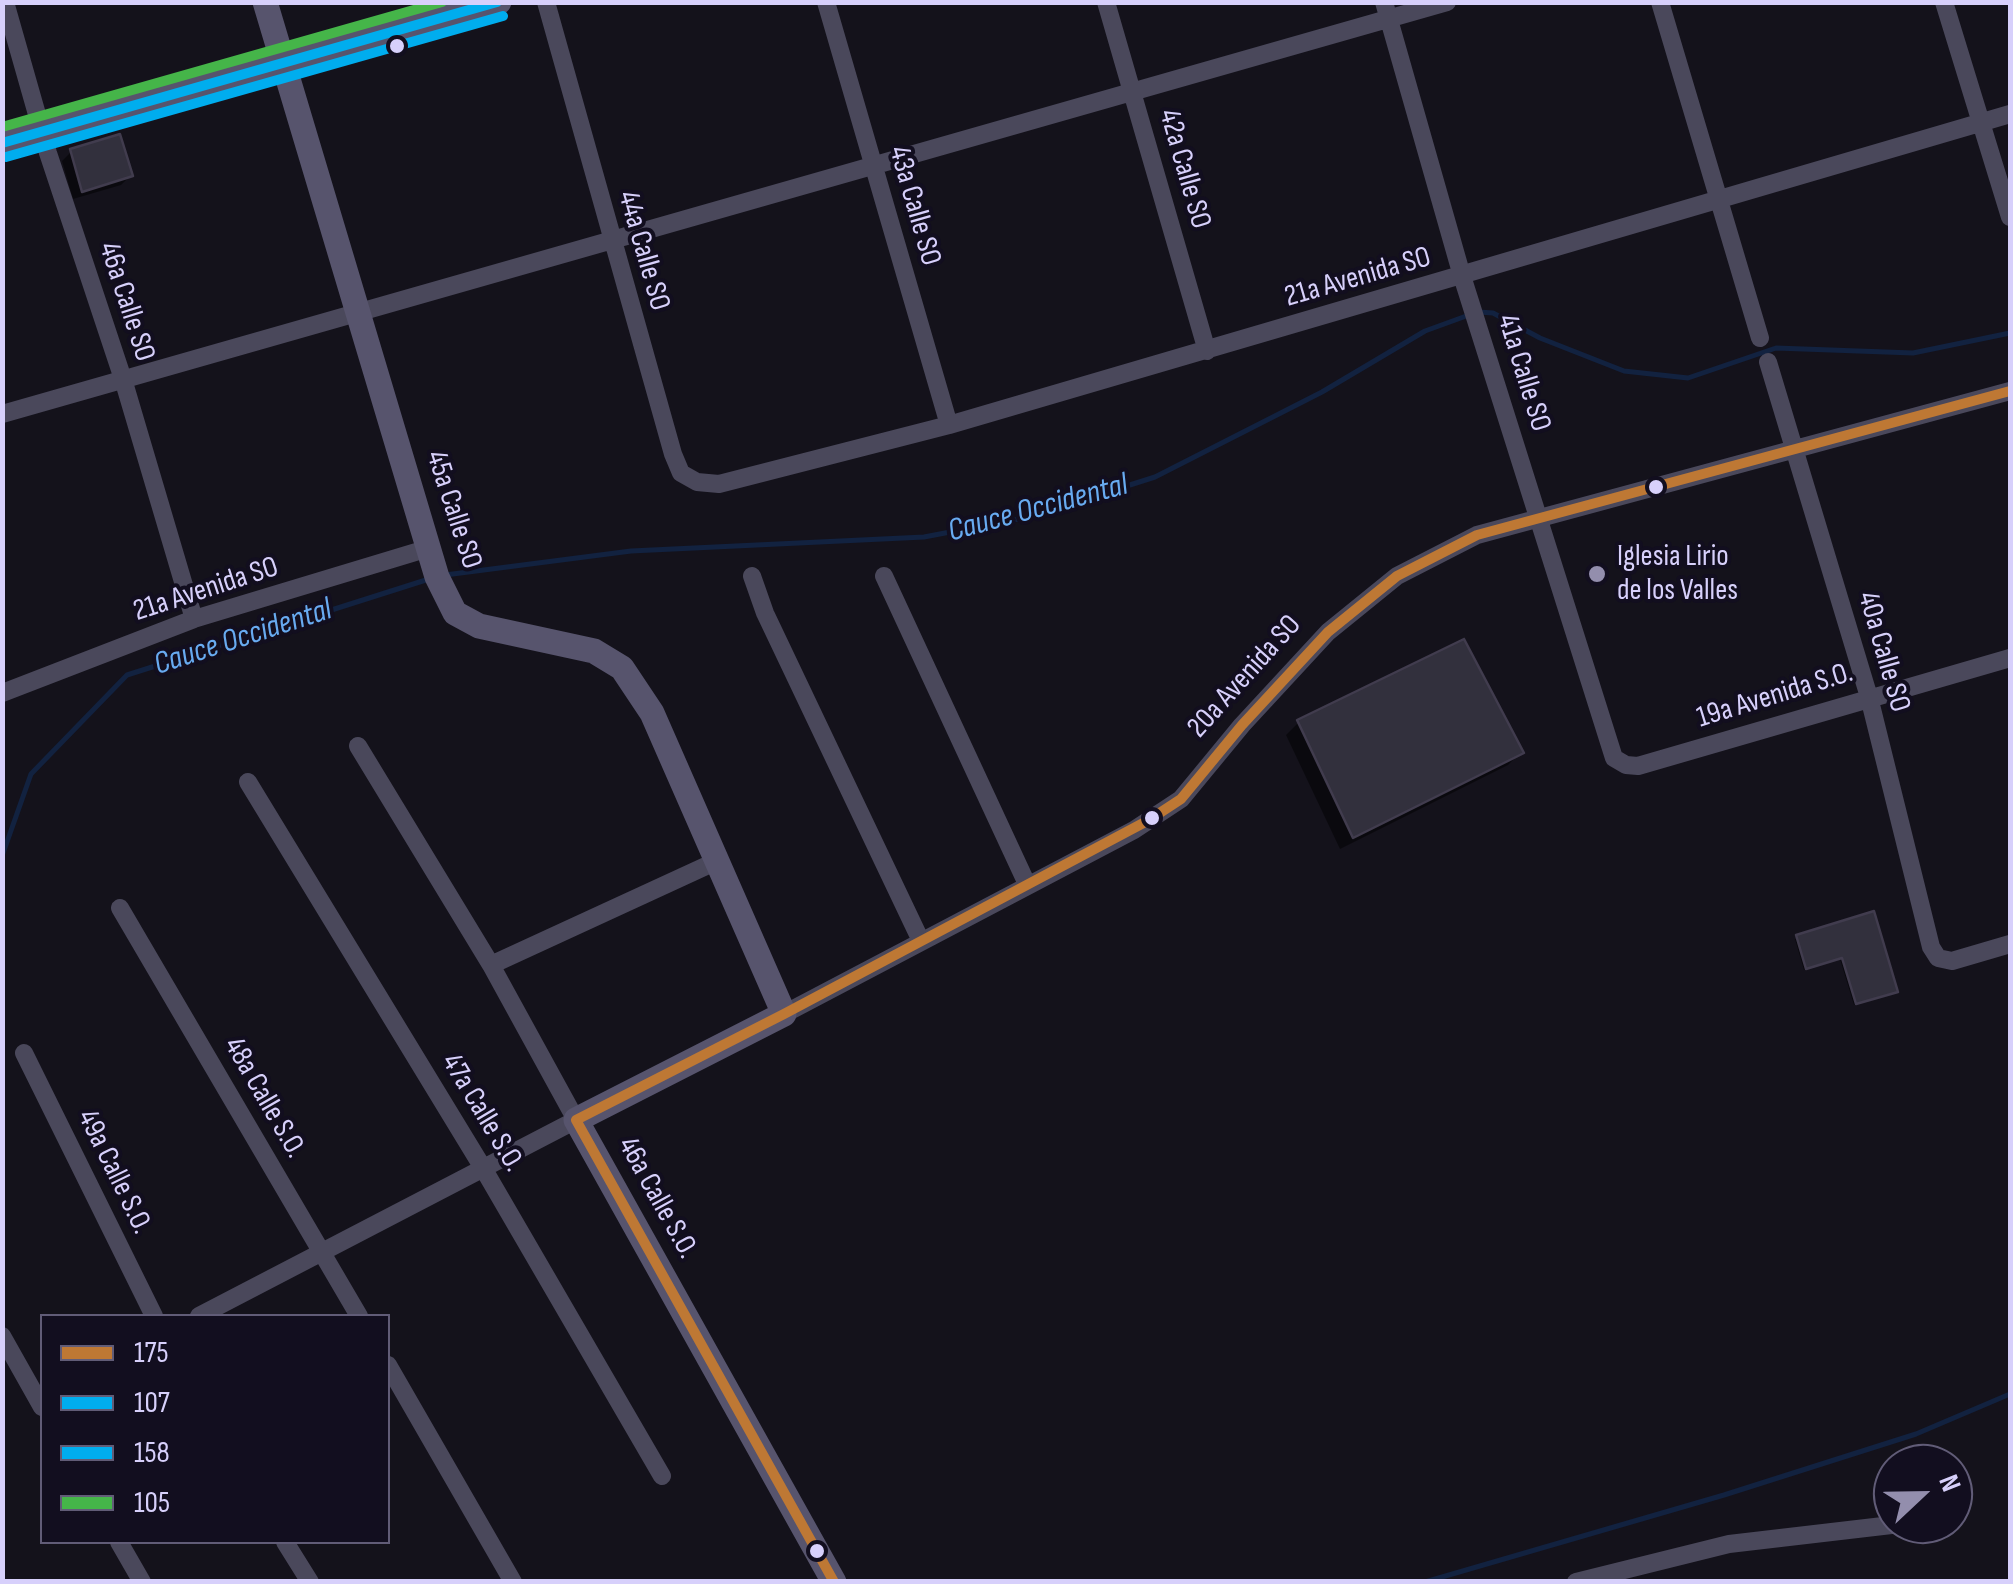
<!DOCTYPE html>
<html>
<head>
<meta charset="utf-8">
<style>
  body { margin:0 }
  #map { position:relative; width:2013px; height:1584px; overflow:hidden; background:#14121b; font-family:"Sofia Sans Condensed",sans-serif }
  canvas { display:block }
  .frame { position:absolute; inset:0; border:5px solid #d7d0fb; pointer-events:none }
  .legend { position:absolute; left:40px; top:1314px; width:350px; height:230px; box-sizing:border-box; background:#120e1f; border:2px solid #615c77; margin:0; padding:12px 18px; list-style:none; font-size:30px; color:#d7d0fb }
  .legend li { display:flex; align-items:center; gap:20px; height:50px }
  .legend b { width:50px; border:2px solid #615c77 }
  .north { position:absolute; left:1873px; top:1444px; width:100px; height:100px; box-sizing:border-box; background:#120e1f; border:2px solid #615c77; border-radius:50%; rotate:68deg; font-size:28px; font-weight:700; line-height:40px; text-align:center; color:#d7d0fb }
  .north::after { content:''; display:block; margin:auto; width:35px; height:45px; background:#938ead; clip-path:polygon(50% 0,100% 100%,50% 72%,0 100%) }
</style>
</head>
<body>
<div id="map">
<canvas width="2013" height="1584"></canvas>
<div class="frame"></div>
<ul class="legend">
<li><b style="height:12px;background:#be7834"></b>175</li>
<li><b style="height:12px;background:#00adee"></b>107</li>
<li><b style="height:12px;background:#00adee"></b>158</li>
<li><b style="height:12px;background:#45b549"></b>105</li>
</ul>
<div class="north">N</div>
</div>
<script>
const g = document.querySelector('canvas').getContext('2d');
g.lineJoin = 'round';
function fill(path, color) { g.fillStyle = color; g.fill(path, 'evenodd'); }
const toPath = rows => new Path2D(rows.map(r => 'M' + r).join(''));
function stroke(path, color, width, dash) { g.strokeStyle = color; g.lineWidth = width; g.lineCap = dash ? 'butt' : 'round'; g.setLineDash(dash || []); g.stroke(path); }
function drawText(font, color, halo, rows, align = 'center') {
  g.font = font + ' "Sofia Sans Condensed",sans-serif'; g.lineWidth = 8; g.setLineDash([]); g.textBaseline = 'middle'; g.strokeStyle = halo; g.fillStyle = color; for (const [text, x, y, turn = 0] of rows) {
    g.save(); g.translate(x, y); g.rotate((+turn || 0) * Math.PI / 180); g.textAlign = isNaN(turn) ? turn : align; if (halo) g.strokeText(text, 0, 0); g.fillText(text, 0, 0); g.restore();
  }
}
const shadow = toPath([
  [71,152,130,176,121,185,73,199,62,161],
  [1299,722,1521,752,1508,765,1340,849,1286,735],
  [1872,914,1893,993,1854,1005,1840,959,1804,970,1795,939]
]);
const stream = toPath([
  [1479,312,1493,313,1540,338,1624,371,1688,378,1776,348,1913,353,2010,333],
  [445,575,631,551,924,537,1029,517,1155,477,1322,392,1425,331,1469,315],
  [2,856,31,774,127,675,429,579],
  [1425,1582,1724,1495,1916,1434,2010,1394]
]);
const building = toPath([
  [120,134,133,176,82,192,70,149,120,134],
  [1464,639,1524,753,1353,838,1297,720,1464,639],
  [1874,911,1898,992,1856,1004,1842,958,1806,969,1796,935,1874,911]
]);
const street = toPath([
  [5,2,48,153,123,379,194,619],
  [546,2,673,454,681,473,697,482,719,484,949,425,2010,114],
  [826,2,949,425],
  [1106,2,1207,351],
  [1384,2,1462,276,1614,758,1626,765,1638,766,2010,658],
  [1660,2,1760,338],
  [1944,2,2010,217],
  [1768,362,1869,697,1931,947,1938,958,1952,961,2010,944],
  [2,414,1447,2],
  [752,576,765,613,921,941],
  [884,576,1027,884],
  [2,693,194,619,429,548],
  [248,782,483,1168,662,1476],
  [120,908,359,1316],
  [491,965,719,860],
  [784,1014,1134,830,1181,799,1242,725,1328,632,1397,576,1477,535,2010,391],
  [24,1053,154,1316],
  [199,1316,576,1120,491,965,358,746],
  [2,1336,42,1407],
  [388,1365,513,1582],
  [119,1542,142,1582],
  [285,1542,310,1582],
  [1576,1582,1729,1544,1900,1524]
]);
const secondary = toPath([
  [265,2,437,577,455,613,479,626,594,651,622,668,652,713,784,1014,576,1120,834,1582],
  [2,143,499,2]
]);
const bus1 = toPath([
  [576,1120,784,1014,1149,820,1181,799,1242,725,1328,632,1397,576,1477,535,2010,391],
  [576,1120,834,1582]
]);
const bus2 = toPath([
  [2,143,497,2]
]);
const bus3 = toPath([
  [6,157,503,16]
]);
const bus4 = toPath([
  [2,127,442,2]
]);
const markers = [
  [397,46,9,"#d7d0fb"],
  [1656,487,9,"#d7d0fb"],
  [1597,574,10,"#938ead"],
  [1152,818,9,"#d7d0fb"],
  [817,1551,9,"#d7d0fb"]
];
const streetNames = [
  ["42a Calle SO",1184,169,74],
  ["43a Calle SO",914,206,74],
  ["44a Calle SO",643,251,74],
  ["21a Avenida SO",1358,278,-16],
  ["46a Calle SO",126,302,72],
  ["41a Calle SO",1523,373,73],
  ["45a Calle SO",453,510,72],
  ["21a Avenida SO",206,590,-18],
  ["40a Calle SO",1883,652,74],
  ["20a Avenida SO",1245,677,-48],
  ["19a Avenida S.O.",1775,696,-17],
  ["48a Calle S.O.",264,1098,60],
  ["47a Calle S.O.",482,1113,59],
  ["49a Calle S.O.",114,1172,64],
  ["46a Calle S.O.",657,1198,61]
];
const poiNames = [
  ["Iglesia Lirio",1617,557],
  ["de los Valles",1617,591]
];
const waterNames = [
  ["Cauce Occidental",1038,509,-15],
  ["Cauce Occidental",243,638,-18]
];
fill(shadow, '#0007');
stroke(stream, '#122240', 5);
fill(building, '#32303d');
stroke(building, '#413c4e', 2.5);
stroke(street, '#4a485b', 18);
stroke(secondary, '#57546d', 25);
stroke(bus1, '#be7834', 10);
stroke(bus2, '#00adee', 10);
stroke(bus3, '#00adee', 10);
stroke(bus4, '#45b549', 10);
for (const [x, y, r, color] of markers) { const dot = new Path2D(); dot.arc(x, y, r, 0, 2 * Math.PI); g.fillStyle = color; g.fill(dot); stroke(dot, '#120e1f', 4); }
drawText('30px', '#d7d0fb', '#120e1f', streetNames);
drawText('30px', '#d7d0fb', '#120e1f', poiNames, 'left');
drawText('italic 32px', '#68abf1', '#120e1f', waterNames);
</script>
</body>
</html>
